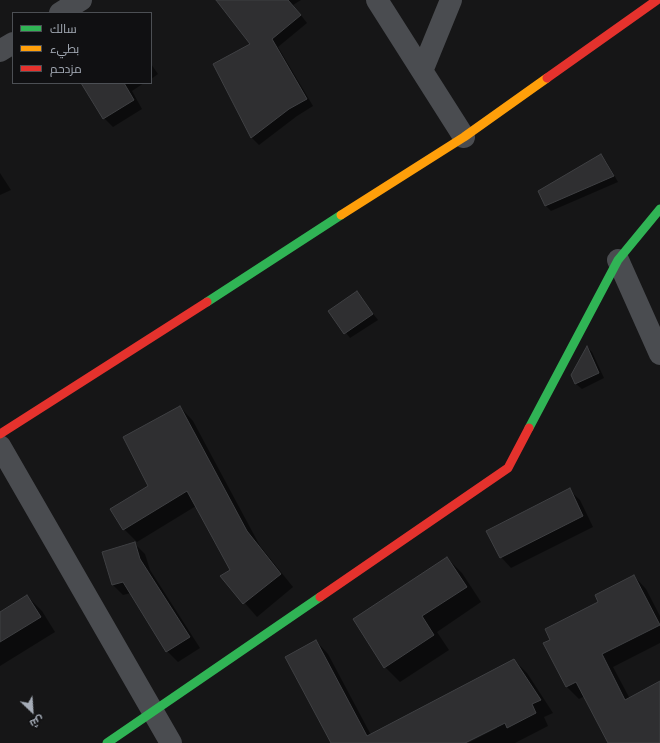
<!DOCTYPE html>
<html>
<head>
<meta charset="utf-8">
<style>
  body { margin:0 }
  #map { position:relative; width:660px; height:743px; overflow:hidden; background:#161617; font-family:Manrope,Cairo,sans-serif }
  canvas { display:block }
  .legend { position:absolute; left:12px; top:12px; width:140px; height:72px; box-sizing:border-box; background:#101012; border:1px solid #4c4f54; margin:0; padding:5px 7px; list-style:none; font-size:12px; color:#a6adb8 }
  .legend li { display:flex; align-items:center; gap:8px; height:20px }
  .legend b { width:20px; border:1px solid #4c4f54 }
  .north { position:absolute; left:12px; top:691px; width:40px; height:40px; -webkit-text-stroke:3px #101012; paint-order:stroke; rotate:155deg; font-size:11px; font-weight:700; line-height:16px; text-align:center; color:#a6adb8 }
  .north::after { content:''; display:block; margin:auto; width:14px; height:18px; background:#a6adb8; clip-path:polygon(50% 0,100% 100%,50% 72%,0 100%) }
</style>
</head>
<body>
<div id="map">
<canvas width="660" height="743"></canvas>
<ul class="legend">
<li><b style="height:5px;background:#30b455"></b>سالك</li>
<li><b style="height:5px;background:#ff9f0a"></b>بطيء</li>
<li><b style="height:5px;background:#e5322d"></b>مزدحم</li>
</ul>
<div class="north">ش</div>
</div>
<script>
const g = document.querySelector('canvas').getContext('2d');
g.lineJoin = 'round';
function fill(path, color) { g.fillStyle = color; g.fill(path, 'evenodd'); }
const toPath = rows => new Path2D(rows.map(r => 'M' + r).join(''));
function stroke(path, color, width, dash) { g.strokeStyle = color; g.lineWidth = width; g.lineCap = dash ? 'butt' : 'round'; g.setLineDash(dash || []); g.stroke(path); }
const shadow = toPath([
  [221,0,301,0,293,5,307,23,278,47,313,106,297,116,259,145,252,138,214,64,252,44],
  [151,64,158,74,151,79],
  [82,83,144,83,132,91,142,109,113,127,104,118],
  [601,156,606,161,618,182,551,211,546,206,539,191],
  [0,173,11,190,0,195],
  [356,292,378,320,350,338,329,311],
  [587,347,592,352,604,378,582,389,576,384,572,375],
  [180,407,193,421,260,546,293,587,257,617,222,577,231,570,196,506,137,542,124,529,150,486],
  [569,490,580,500,593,527,511,568,501,557],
  [135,544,145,554,150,570,200,648,178,662,167,651,131,593,123,595,113,585],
  [447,558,462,573,481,602,437,632,449,650,400,682,385,667],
  [634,576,646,589,660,616,660,643,613,667,630,699,660,682,660,743,609,743,585,696,579,699,567,687,545,644],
  [27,596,42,611,55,632,0,666,0,613],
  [316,641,328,654,371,735,514,660,527,673,553,713,544,717,548,726,515,743,468,743,497,728,496,726,463,743,332,743]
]);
const building = toPath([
  [216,0,288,0,301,15,272,39,307,99,289,109,251,138,213,64,250,44,216,0],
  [81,83,124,83,134,100,103,119,81,83],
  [601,154,614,176,545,206,538,191,601,154],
  [357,291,373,314,344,334,328,311,357,291],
  [587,346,599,373,575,384,571,375,587,346],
  [180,406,247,531,281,574,243,604,220,576,230,570,187,491,123,530,110,509,148,486,123,437,180,406],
  [570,488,583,516,500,558,486,531,570,488],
  [135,542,140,559,190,637,166,652,123,582,112,585,102,552,135,542],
  [447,557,467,587,422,616,434,635,384,668,353,619,447,557],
  [634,575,660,625,602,654,625,700,660,681,660,743,608,743,576,682,566,687,543,643,550,640,545,629,598,602,595,595,634,575],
  [27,595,41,617,0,642,0,612,27,595],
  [316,640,367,736,514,659,541,700,532,704,536,713,507,728,505,723,465,743,331,743,285,657,316,640]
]);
const street = toPath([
  [377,0,464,137],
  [60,13,81,0],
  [0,51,13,43],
  [422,71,451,0],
  [618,260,660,354],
  [0,446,171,743]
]);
const fast = toPath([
  [207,302,341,215],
  [529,428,618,260,660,209],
  [107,743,320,597]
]);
const slow = toPath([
  [341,215,464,137,547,78]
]);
const jam = toPath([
  [547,78,657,0],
  [0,434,207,302],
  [320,597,508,468,529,428]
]);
fill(shadow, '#0007');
fill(building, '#2f2f31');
stroke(building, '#3f4043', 1);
stroke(street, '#4a4c50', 22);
stroke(fast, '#30b455', 9);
stroke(slow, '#ff9f0a', 9);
stroke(jam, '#e5322d', 9);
</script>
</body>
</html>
